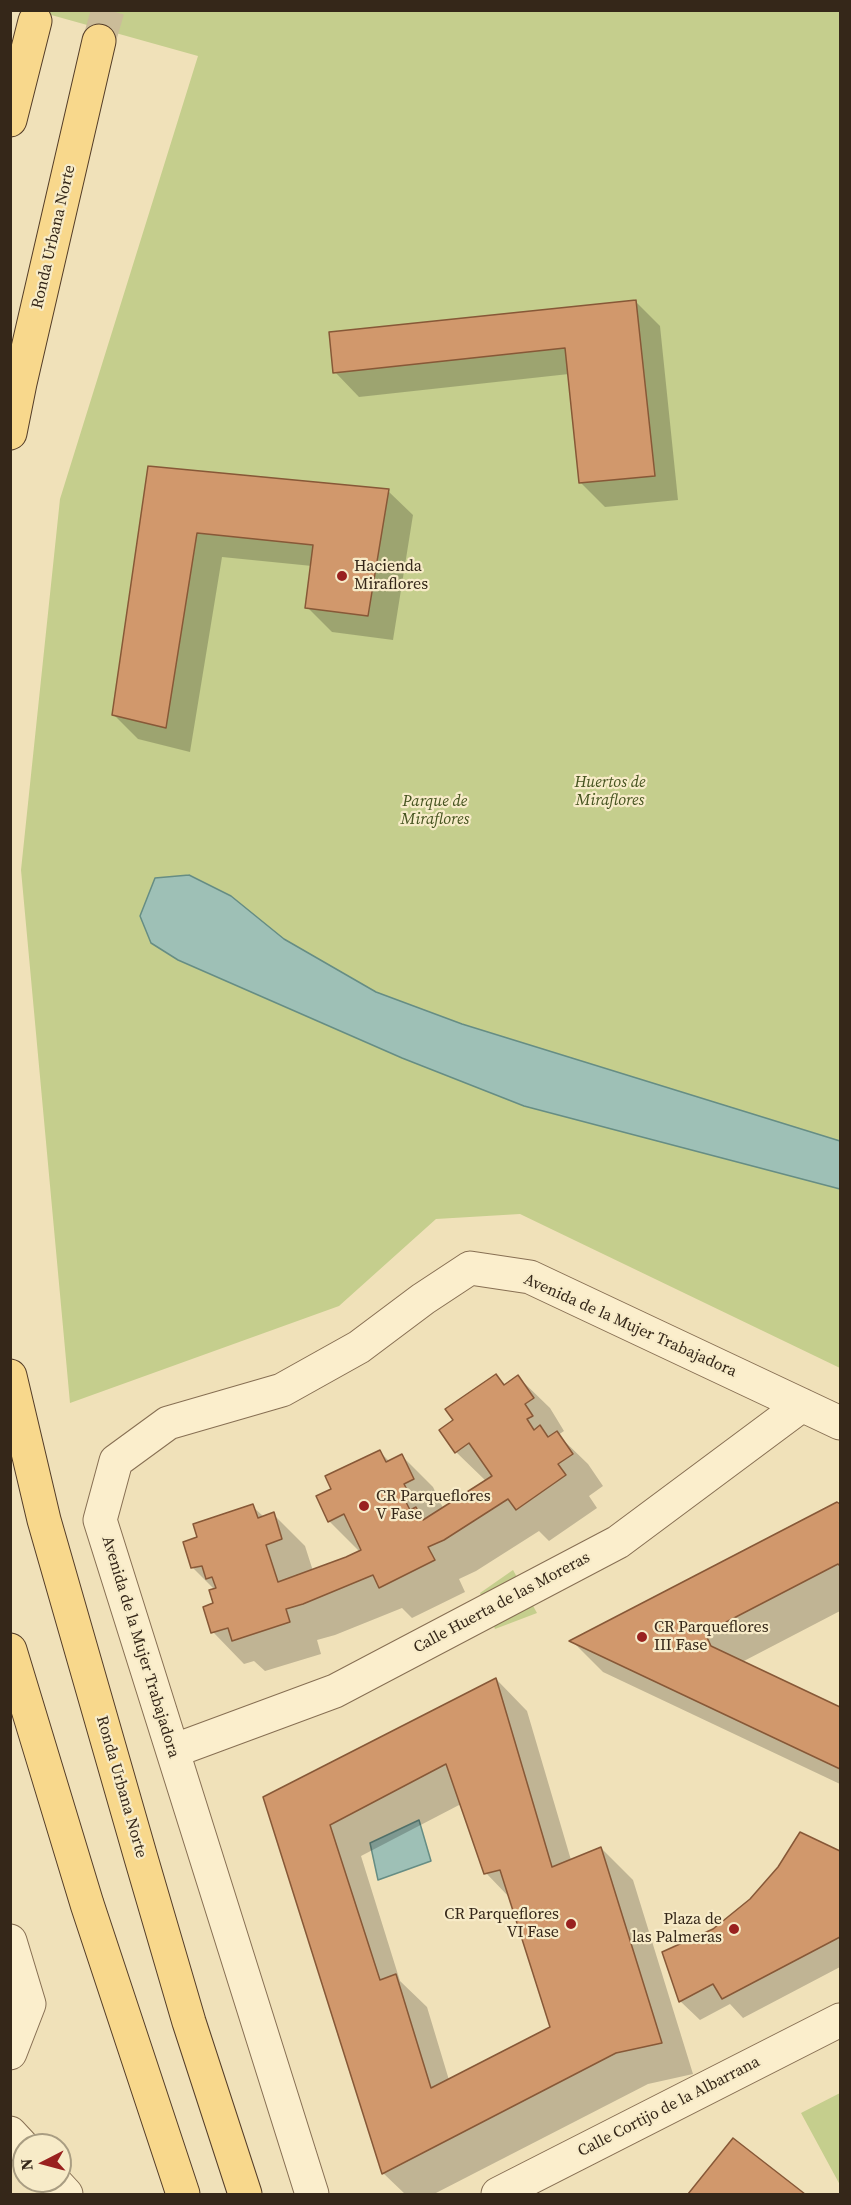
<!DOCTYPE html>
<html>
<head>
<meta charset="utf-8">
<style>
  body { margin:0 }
  #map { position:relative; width:851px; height:2205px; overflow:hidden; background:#f0e1b9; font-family:"Source Serif 4",serif }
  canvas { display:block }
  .frame { position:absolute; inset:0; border:12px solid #352719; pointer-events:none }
  .north { position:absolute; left:12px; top:2133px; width:60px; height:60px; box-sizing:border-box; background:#f7ebc8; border:2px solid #a99d82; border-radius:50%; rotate:264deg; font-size:16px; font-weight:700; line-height:24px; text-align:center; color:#352719 }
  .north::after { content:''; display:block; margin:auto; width:21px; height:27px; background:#99211f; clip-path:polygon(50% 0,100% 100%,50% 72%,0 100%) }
</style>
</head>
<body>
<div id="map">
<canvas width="851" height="2205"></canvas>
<div class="frame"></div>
<div class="north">N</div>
</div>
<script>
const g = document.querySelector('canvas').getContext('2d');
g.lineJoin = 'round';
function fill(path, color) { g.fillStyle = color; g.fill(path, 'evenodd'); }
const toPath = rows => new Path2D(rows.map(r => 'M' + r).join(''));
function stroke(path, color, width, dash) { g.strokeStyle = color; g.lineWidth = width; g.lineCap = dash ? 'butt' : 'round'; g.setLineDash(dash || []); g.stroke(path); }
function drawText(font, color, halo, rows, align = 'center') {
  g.font = font + ' "Source Serif 4",serif'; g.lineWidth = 4.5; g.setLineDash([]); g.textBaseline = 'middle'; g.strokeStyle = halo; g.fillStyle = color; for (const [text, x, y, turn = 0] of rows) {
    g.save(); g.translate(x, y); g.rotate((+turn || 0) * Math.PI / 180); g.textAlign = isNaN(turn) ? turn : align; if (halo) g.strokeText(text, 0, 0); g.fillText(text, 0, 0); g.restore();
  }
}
const green = toPath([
  [37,11,840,11,840,1368,520,1214,436,1219,339,1306,70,1403,21,870,60,499,198,56],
  [513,1570,537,1613,495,1629,480,1593],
  [840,2093,840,2185,801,2113]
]);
const water = toPath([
  [189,875,231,896,284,939,376,992,462,1024,840,1141,840,1189,524,1106,402,1058,178,960,151,943,140,916,155,878,189,875],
  [419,1820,431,1861,378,1880,370,1843,419,1820]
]);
const shadow = toPath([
  [636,302,660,326,678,500,605,507,581,483,569,374,359,397,335,372],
  [149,468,388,491,413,515,393,640,332,632,307,607,312,566,222,557,190,752,138,739,113,714],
  [496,1376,506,1385,518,1377,550,1408,564,1431,558,1435,588,1464,603,1486,589,1496,597,1508,549,1541,539,1531,476,1571,459,1579,465,1592,412,1618,402,1608,335,1635,317,1640,321,1654,265,1671,254,1661,244,1664,213,1632,215,1590,193,1568,199,1538,252,1506,264,1517,273,1514,305,1546,313,1571,360,1552,329,1521,333,1490,380,1452,390,1462,402,1456,433,1487,443,1508,486,1481,456,1452,455,1420],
  [837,1504,840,1505,840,1611,742,1662,840,1708,840,1784,603,1672,572,1641],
  [496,1679,527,1711,571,1860,601,1848,633,1880,693,2074,648,2084,434,2194,405,2194,383,2173,265,1798],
  [461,1804,486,1873,510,1898,552,2028,449,2080,427,2007,400,1981,361,1856],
  [801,1834,840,1852,840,1967,743,2018,730,2004,700,2020,680,2001,713,1930,751,1900,780,1868],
  [733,2140,803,2194,688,2194]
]);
const building = toPath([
  [636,300,655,476,579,483,565,348,333,373,329,332,636,300],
  [148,466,389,489,368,616,305,608,313,545,197,533,166,728,112,715,148,466],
  [496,1374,504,1385,518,1375,534,1398,525,1404,533,1416,527,1419,534,1430,540,1425,548,1437,557,1431,573,1454,558,1464,566,1475,516,1510,508,1499,444,1540,428,1547,435,1560,379,1588,373,1575,303,1604,286,1609,290,1622,232,1641,228,1628,211,1633,203,1607,213,1603,209,1590,216,1588,212,1577,206,1579,202,1566,191,1568,183,1542,197,1537,193,1524,253,1504,258,1518,274,1512,282,1539,266,1545,278,1582,346,1557,361,1550,344,1514,328,1522,316,1496,331,1489,325,1476,380,1450,386,1462,402,1454,414,1479,404,1484,411,1497,405,1500,410,1510,416,1507,423,1520,492,1476,469,1443,455,1453,439,1430,453,1420,445,1409,496,1374],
  [837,1502,840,1504,840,1566,838,1564,705,1633,711,1646,840,1707,840,1769,569,1641,837,1502],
  [496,1678,552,1867,601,1847,662,2043,616,2053,382,2174,263,1797,496,1678],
  [446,1764,484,1874,500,1870,550,2027,431,2088,396,1974,380,1980,330,1825,446,1764],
  [800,1832,840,1851,840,1937,722,1999,713,1984,679,2002,662,1952,713,1929,750,1899,778,1867,800,1832],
  [733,2138,805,2194,688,2194,733,2138]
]);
const majorTunnel = toPath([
  [99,41,108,10]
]);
const minor = toPath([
  [173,1751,335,1691,618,1542,802,1405],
  [10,1941,29,2004,10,2053],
  [10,2133,24,2148],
  [54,2181,66,2194],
  [312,2194,100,1520,116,1461,168,1423,282,1390,359,1347,423,1299,470,1268,530,1277,840,1423],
  [498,2194,840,2020]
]);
const major = toPath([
  [10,120,35,21],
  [10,433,20,383,99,41],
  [10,1376,44,1520,141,1858,189,2022,245,2194],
  [10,1650,87,1904,183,2194]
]);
const markers = [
  [342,576,6,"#99211f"],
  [364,1506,6,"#99211f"],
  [642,1637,6,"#99211f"],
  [571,1924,6,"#99211f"],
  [734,1929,6,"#99211f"]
];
const streetNames = [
  ["Ronda Urbana Norte",54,237,-77],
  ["Avenida de la Mujer Trabajadora",630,1326,24],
  ["Calle Huerta de las Moreras",502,1603,-28],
  ["Avenida de la Mujer Trabajadora",140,1647,73],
  ["Ronda Urbana Norte",121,1787,74],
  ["Calle Cortijo de la Albarrana",669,2107,-27]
];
const poiNames = [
  ["Hacienda",354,567],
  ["Miraflores",354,585],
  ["CR Parqueflores",376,1497],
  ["V Fase",376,1515],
  ["CR Parqueflores",654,1628],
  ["III Fase",654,1646],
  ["CR Parqueflores",559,1915,"right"],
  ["VI Fase",559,1933,"right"],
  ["Plaza de",722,1920,"right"],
  ["las Palmeras",722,1938,"right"]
];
const parkNames = [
  ["Huertos de",610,783],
  ["Miraflores",610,801],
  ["Parque de",435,802],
  ["Miraflores",435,820]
];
fill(green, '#c5ce8d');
fill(water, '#9ec0b6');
stroke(water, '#668d84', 1.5);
fill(shadow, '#0003');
fill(building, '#d1986c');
stroke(building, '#875837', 1.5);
stroke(majorTunnel, '#cbbc99', 33, [33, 16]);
stroke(minor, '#876f53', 35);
stroke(major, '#543d28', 35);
stroke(minor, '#fbeecc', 33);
stroke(major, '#f8d88c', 33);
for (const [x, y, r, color] of markers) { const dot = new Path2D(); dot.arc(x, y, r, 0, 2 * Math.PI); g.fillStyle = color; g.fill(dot); stroke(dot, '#f7ebc8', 2); }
drawText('16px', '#352719', '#f7ebc8', streetNames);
drawText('16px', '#352719', '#f7ebc8', poiNames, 'left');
drawText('italic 16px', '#44521e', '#f7ebc8', parkNames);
</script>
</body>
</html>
